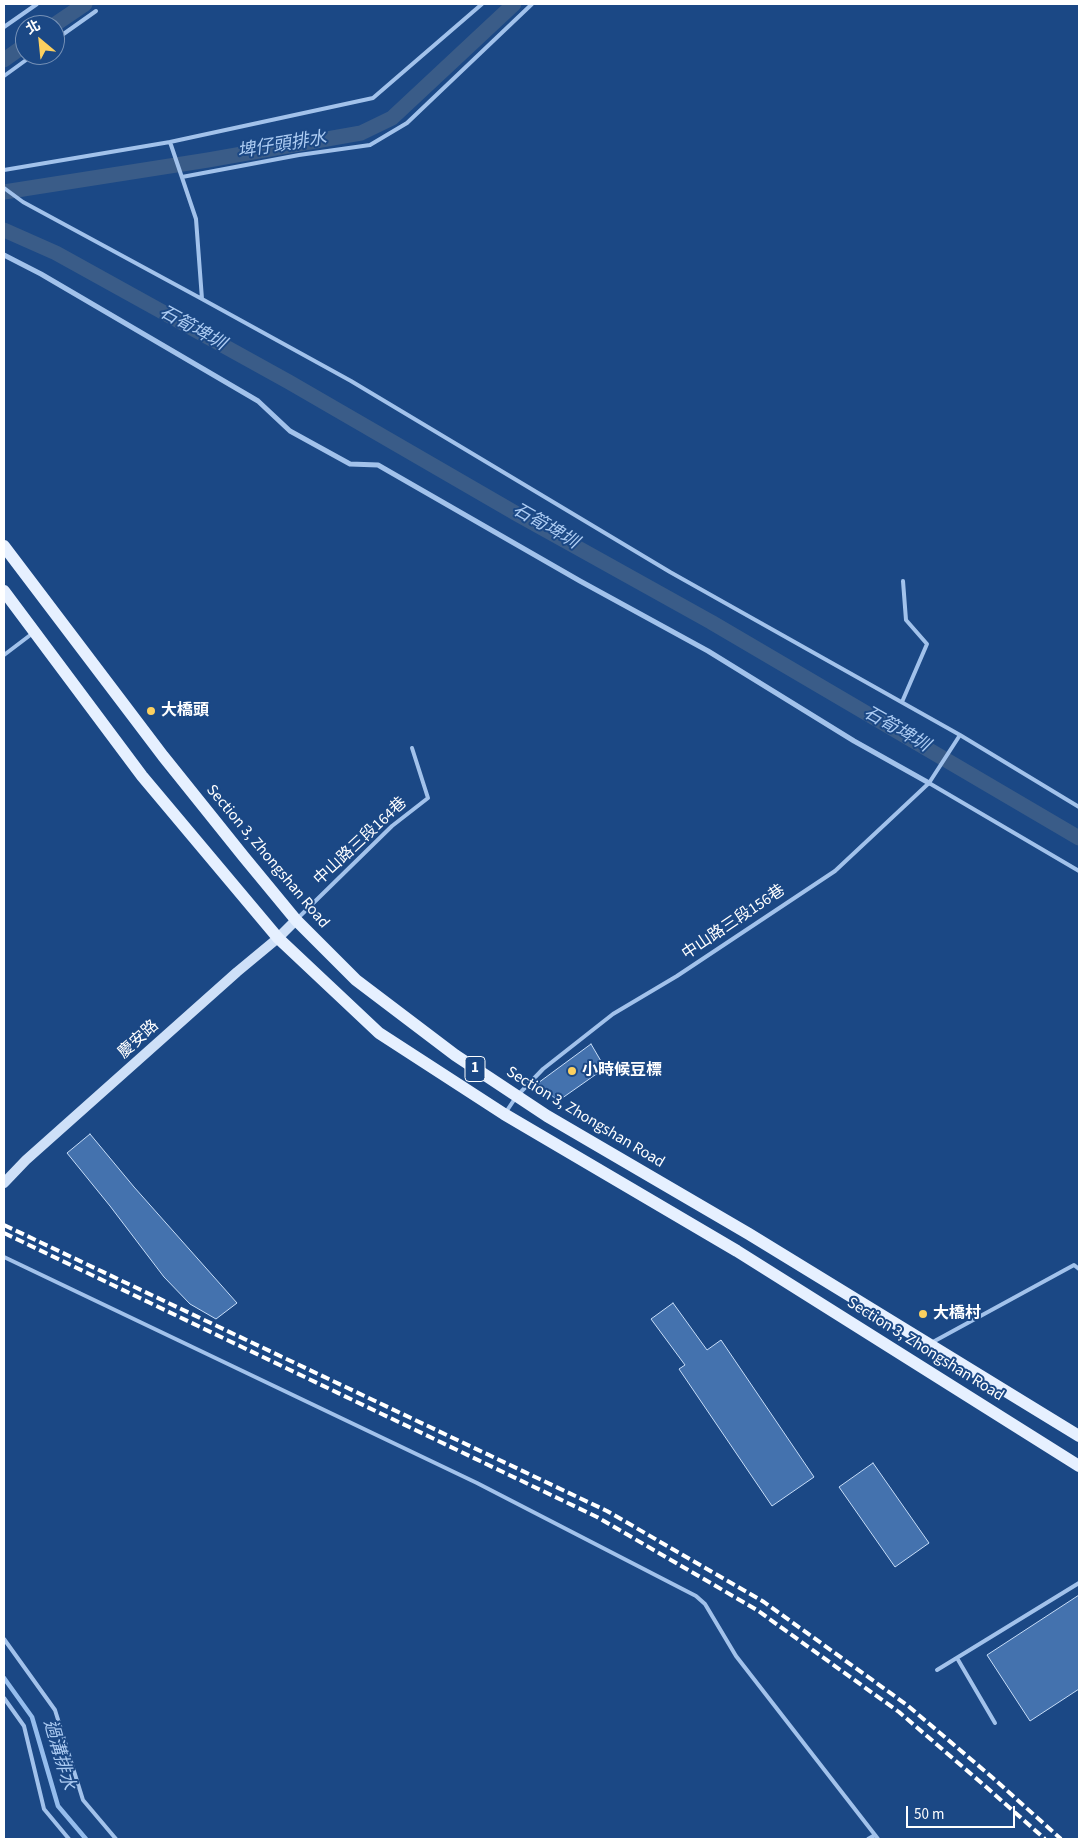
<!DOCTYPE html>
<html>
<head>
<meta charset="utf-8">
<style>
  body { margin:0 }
  #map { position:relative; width:1083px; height:1843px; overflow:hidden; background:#1b4885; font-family:"Source Sans 3","Noto Sans TC",sans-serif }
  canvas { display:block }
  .frame { position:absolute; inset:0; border:5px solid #fff; pointer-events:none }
  .north { position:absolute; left:15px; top:15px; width:50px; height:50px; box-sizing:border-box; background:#1b4885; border:1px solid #7691b6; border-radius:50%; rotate:332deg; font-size:14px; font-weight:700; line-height:20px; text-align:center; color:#fff }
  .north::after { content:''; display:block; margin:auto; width:18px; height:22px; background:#fcd05f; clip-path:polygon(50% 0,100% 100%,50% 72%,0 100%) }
  .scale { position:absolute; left:906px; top:1806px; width:109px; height:22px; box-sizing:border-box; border:2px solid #fff; border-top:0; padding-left:6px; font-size:15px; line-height:18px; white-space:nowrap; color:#fff; -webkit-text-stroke:4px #1b4885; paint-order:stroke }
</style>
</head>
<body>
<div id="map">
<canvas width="1083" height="1843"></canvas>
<div class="frame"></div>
<div class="north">北</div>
<div class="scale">50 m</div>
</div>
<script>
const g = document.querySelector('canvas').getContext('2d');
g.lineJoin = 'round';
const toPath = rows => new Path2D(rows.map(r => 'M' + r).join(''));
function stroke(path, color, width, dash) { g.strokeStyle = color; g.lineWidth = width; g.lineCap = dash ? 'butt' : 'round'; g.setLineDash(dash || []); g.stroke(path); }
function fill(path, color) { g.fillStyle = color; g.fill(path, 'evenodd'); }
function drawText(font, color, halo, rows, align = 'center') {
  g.font = font + ' "Source Sans 3","Noto Sans TC",sans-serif'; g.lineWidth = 4; g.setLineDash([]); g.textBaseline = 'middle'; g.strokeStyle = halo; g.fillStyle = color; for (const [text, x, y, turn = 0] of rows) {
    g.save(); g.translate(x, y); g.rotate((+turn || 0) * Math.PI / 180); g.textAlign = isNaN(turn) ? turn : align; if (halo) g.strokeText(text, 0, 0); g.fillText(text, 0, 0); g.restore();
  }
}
const stream = toPath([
  [4,1678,32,1717,58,1806,86,1839]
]);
const canal = toPath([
  [54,25,85,4],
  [4,60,25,45],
  [4,192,208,160,361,133,392,118,514,4],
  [4,230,56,253,289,382,517,514,711,622,1079,838]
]);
const building = toPath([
  [591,1044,605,1068,558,1101,538,1083,591,1044],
  [90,1134,134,1187,237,1303,216,1319,190,1304,164,1277,110,1206,67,1153,90,1134],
  [673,1303,707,1350,721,1340,814,1477,772,1506,679,1369,685,1365,651,1319,673,1303],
  [873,1463,929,1543,895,1567,839,1487,873,1463],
  [1079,1595,1079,1689,1030,1721,987,1655,1079,1595]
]);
const lane = toPath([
  [4,27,37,4],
  [55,40,96,11],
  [4,76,33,55],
  [170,142,373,98,482,4],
  [4,170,170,142,196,219,202,299,351,381,670,572,960,735,1079,807],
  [182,177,299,155,370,145,407,123,532,4],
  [4,188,23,202,202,299],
  [4,655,33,633],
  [902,702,927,644,906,620,903,581],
  [929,783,1079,871],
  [297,919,392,826,428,798,412,748],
  [506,1112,516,1097,543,1069,613,1014,677,976,835,871,929,783,960,735],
  [4,1257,477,1483,696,1596,705,1604,736,1656,875,1835],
  [931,1343,1074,1265,1079,1269],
  [4,1639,55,1710,83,1800,116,1839],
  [957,1658,995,1723],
  [937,1670,1079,1583],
  [4,1698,24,1726,44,1809,69,1839],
  [868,1839,875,1835,878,1839]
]);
const street = toPath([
  [4,255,41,274,258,401,290,431,350,464,378,465,580,581,708,651,854,741,929,783]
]);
const secondary = toPath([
  [4,1183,26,1160,237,972,278,938,296,920]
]);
const primary = toPath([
  [4,546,163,756,244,857,296,920,356,980,455,1055,547,1116,749,1234,1079,1436],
  [4,591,142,776,278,938,379,1033,504,1114,737,1251,1079,1466]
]);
const rail = toPath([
  [4,1225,607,1511,764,1602,907,1705,993,1778,1061,1839],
  [4,1233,597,1517,757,1610,899,1712,985,1786,1045,1839]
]);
const markers = [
  [151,711,5,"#fcd05f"],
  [572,1071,5,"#fcd05f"],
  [923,1314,5,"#fcd05f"]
];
const shields = [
  [475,1069,20]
];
const shieldNames = [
  ["1",475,1069]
];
const poiNames = [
  ["大橋頭",161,711],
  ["小時候豆標",582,1071],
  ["大橋村",933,1314]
];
const streetNames = [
  ["中山路三段164巷",361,842,-43],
  ["Section 3, Zhongshan Road",267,857,50],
  ["中山路三段156巷",734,923,-34],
  ["慶安路",139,1040,-42],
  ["Section 3, Zhongshan Road",585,1118,31],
  ["Section 3, Zhongshan Road",925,1350,32]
];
const waterNames = [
  ["埤仔頭排水",282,146,-9],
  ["石筍埤圳",192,329,29],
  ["石筍埤圳",545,527,30],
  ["石筍埤圳",896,730,30],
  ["過溝排水",58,1755,74]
];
stroke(stream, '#95bded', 4.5);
stroke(canal, '#3a5c88', 15);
fill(building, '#4472ae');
stroke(building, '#c7ddf8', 1);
stroke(lane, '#a2c2eb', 4);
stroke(street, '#a2c2eb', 5);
stroke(secondary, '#cee0f8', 10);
stroke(primary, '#e6f0ff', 12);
stroke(rail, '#fff', 4, [9, 4]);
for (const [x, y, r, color] of markers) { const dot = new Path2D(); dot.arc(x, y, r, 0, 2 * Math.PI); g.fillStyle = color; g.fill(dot); stroke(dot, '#1b4885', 2); }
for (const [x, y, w] of shields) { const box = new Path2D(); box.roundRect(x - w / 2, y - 12.5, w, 25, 4); g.fillStyle = '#1b4885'; g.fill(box); stroke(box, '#fff', 1); }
drawText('bold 15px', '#fff', null, shieldNames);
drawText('bold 16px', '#fff', '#1b4885', poiNames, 'left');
drawText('16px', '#fff', '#1b4885', streetNames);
drawText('italic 18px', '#adccf3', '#1b4885', waterNames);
</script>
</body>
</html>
